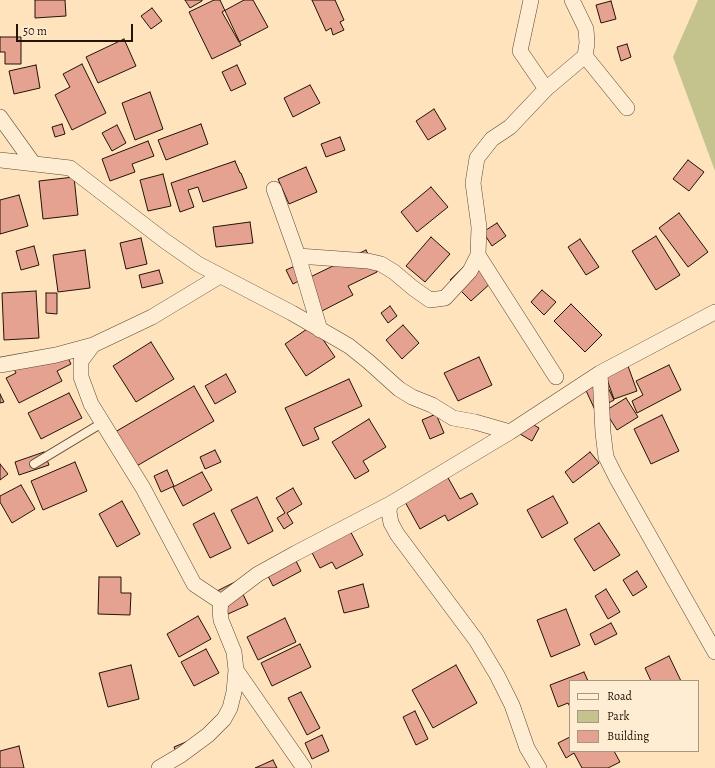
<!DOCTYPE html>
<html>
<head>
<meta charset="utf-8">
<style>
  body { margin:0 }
  #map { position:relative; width:715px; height:768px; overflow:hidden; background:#ffe3bc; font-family:Alegreya,serif }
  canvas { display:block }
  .legend { position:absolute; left:569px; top:680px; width:130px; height:72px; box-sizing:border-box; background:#ffedd3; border:1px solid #a79681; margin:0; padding:5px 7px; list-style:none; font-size:12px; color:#221306 }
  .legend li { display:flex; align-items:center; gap:8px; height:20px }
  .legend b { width:20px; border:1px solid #a79681 }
  .scale { position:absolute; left:16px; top:24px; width:117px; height:18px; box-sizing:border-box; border:2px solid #221306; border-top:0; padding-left:5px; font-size:12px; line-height:14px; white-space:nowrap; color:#221306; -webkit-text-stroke:3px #ffedd3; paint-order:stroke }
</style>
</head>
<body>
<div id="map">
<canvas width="715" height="768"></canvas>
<ul class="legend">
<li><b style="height:5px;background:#ffedd3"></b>Road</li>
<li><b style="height:11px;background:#c4c38e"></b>Park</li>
<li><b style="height:11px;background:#e5a291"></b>Building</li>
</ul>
<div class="scale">50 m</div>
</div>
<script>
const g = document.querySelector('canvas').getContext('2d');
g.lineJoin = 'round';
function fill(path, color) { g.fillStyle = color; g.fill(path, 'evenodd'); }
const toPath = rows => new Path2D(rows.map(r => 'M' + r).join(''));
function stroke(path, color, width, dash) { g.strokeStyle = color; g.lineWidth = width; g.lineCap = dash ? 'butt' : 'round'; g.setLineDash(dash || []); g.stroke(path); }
const green = toPath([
  [698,0,715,0,715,171,673,57]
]);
const building = toPath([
  [35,0,65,0,66,16,35,18,35,0],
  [185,0,202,0,202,1,190,8,185,0],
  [214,0,220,0,241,45,212,59,189,12,214,0],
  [244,0,253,0,268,27,239,42,222,12,244,0],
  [312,0,335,0,344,20,340,22,344,30,333,35,331,28,326,31,312,0],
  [611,1,616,19,601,23,596,5,611,1],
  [152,8,162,21,151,29,141,16,152,8],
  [0,37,21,37,21,64,5,64,5,52,0,52,0,37],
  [124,39,136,66,98,83,86,57,124,39],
  [627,44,631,57,621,61,617,47,627,44],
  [82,64,106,113,72,130,55,95,70,87,63,74,82,64],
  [36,65,40,88,14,94,9,71,36,65],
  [237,65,246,84,231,91,222,72,237,65],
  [310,85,320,103,293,117,284,98,310,85],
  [150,92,163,129,135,140,122,103,150,92],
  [434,109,446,129,428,140,416,121,434,109],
  [62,124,65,134,55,137,52,127,62,124],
  [201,124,208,144,166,160,158,140,201,124],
  [117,125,126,143,112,151,102,133,117,125],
  [340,137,345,150,326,157,321,144,340,137],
  [148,141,154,156,132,164,135,172,110,181,102,159,148,141],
  [688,160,704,172,689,191,673,179,688,160],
  [235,161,240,173,241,173,247,188,203,202,198,187,188,190,194,207,180,212,171,183,235,161],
  [306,167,317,192,289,204,278,179,306,167],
  [163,174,171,206,148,211,140,180,163,174],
  [74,177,78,215,43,219,39,181,74,177],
  [431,187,448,207,417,232,401,212,431,187],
  [19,195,28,226,0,234,0,200,19,195],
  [679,213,708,252,688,267,659,228,679,213],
  [250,222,253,243,216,247,213,227,250,222],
  [497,223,506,236,492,246,483,232,497,223],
  [656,236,680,275,656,290,632,251,656,236],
  [431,237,450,254,425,282,406,266,431,237],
  [141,238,147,264,126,269,120,243,141,238],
  [580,239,599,267,586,275,568,247,580,239],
  [34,246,39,265,21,270,16,251,34,246],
  [85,250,90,288,58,292,53,255,85,250],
  [366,250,377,272,348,286,353,295,320,312,304,280,366,250],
  [471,260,492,282,471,301,450,280,471,260],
  [304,262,310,275,293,284,286,270,304,262],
  [159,270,163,283,142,288,139,275,159,270],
  [542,290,556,302,544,315,531,302,542,290],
  [36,291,39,338,4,340,2,293,36,291],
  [46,293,57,293,57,314,46,313,46,293],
  [571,304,602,335,585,352,554,321,571,304],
  [390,306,397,316,388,323,381,313,390,306],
  [313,325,335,357,306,376,285,344,313,325],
  [403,325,419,343,402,359,386,340,403,325],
  [151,342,174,379,136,402,113,366,151,342],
  [64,350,71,364,57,371,62,381,19,403,6,378,16,373,12,365,64,350],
  [479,357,492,385,458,401,444,373,479,357],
  [669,365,681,390,637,413,632,401,643,395,636,381,669,365],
  [628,366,637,391,614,399,605,374,628,366],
  [226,374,236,392,215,404,205,386,226,374],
  [602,375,614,400,595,410,583,384,602,375],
  [349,379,362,406,314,428,319,439,303,446,285,408,349,379],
  [194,386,214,421,135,467,115,432,194,386],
  [69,393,82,418,41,439,28,413,69,393],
  [0,394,4,402,0,403,0,394],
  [626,398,638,417,617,430,605,411,626,398],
  [436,414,444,433,430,439,422,420,436,414],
  [662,415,679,451,651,464,634,429,662,415],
  [369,419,386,447,363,461,369,471,355,479,332,442,369,419],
  [527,421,539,428,532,441,520,434,527,421],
  [215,450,221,462,205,469,200,457,215,450],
  [44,452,49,465,19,475,15,462,44,452],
  [590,452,599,463,573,483,565,472,590,452],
  [75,462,87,491,43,510,31,481,75,462],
  [0,464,8,474,0,480,0,464],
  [167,470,174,486,161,492,154,476,167,470],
  [202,472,212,490,183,506,173,487,202,472],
  [447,476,460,499,472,493,478,504,448,521,445,515,420,529,404,500,447,476],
  [21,485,35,509,12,523,0,502,0,496,21,485],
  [293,488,302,504,287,513,293,523,284,529,277,518,285,513,276,498,293,488],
  [553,496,568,523,542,538,527,510,553,496],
  [257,497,273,531,248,544,231,510,257,497],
  [122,501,140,534,117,547,99,514,122,501],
  [214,513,231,548,210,558,193,524,214,513],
  [599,523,620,555,594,571,574,539,599,523],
  [348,527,363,555,336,569,332,562,320,568,309,547,348,527],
  [291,551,301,571,273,586,263,566,291,551],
  [637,571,647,587,633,596,623,580,637,571],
  [99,577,121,577,121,593,131,593,130,615,98,614,99,577],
  [237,581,248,605,228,614,217,591,237,581],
  [363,584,369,607,344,613,338,591,363,584],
  [606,589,620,612,608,619,595,596,606,589],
  [566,609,580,645,551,657,537,620,566,609],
  [198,616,211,639,179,657,167,634,198,616],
  [285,618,296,642,258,660,247,637,285,618],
  [611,623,617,634,595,645,590,634,611,623],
  [300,644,311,667,272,686,261,663,300,644],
  [206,649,219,673,194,686,181,662,206,649],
  [669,656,681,681,651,681,645,668,669,656],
  [131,665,139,699,108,707,99,673,131,665],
  [456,665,477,703,433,728,412,690,456,665],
  [584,672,588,681,570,681,570,707,568,703,558,707,550,685,584,672],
  [301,692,320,728,307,735,288,698,301,692],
  [415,711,428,739,416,745,403,717,415,711],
  [322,735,329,751,312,759,305,743,322,735],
  [570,737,570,751,614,751,620,762,608,768,582,768,574,753,566,758,558,743,570,737],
  [186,742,190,751,178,757,174,747,186,742],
  [19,746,24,768,0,768,0,751,19,746],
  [273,760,277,768,255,768,273,760]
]);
const service = toPath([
  [34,464,102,423]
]);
const minor = toPath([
  [531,0,520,51,546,89],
  [585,56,627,108],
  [0,117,33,163],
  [0,160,70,168,165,241,198,264,292,313,349,346,369,362,399,389,412,397,432,405,453,418,475,422,510,432],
  [274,189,298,256,320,330],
  [478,255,556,377],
  [298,256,368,261,381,264,394,272,413,288,430,300,445,298,470,271,478,255,479,227,473,183,477,158,492,139,510,127,546,89,585,56,587,43,586,29,572,0],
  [93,345,81,361,81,377,91,404,143,488,194,584,221,602],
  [0,365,56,355,93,345,152,317,220,276],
  [600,373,603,433,606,457,616,477,715,652],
  [390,504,389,512,391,523,397,534,476,640,497,675,512,705,527,748,539,768],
  [236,670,304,768],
  [159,768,181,755,208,735,224,719,230,708,234,692,236,670,234,652,221,620,220,611,221,602,258,574,296,553,390,504,510,432,600,373,715,312]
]);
fill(green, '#c4c38e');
fill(building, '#e5a291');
stroke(building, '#221306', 1);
stroke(service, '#594734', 10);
stroke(minor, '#594734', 16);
stroke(service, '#ffedd3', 8);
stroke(minor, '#ffedd3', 15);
</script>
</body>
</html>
